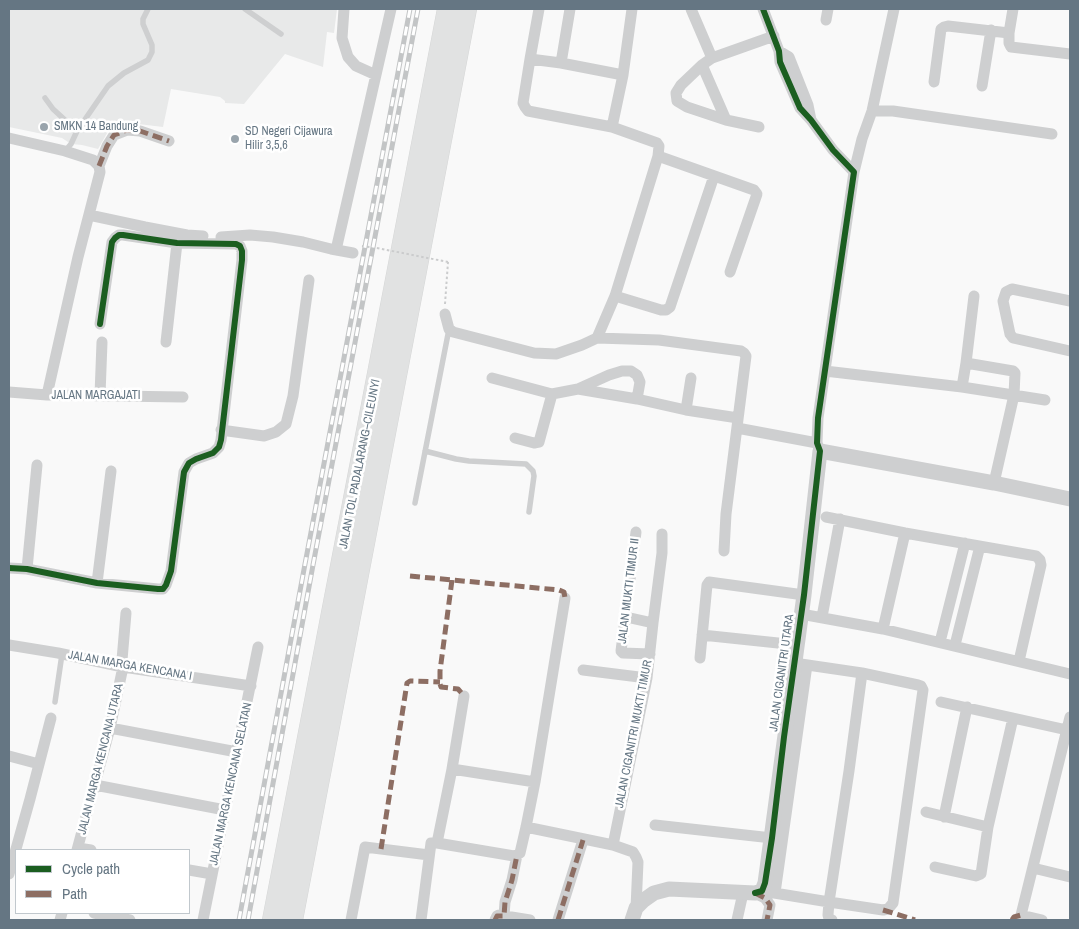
<!DOCTYPE html>
<html>
<head>
<meta charset="utf-8">
<style>
  body { margin:0 }
  #map { position:relative; width:1079px; height:929px; overflow:hidden; background:#f9f9f9; font-family:"Archivo Narrow",sans-serif }
  canvas { display:block }
  .frame { position:absolute; inset:0; border:10px solid #657683; pointer-events:none }
  .legend { position:absolute; left:15px; top:849px; width:175px; height:65px; box-sizing:border-box; background:#fff; border:1px solid #c1c8cd; margin:0; padding:6px 9px; list-style:none; font-size:15px; color:#657683 }
  .legend li { display:flex; align-items:center; gap:10px; height:25px }
  .legend b { width:25px; border:1px solid #c1c8cd }
</style>
</head>
<body>
<div id="map">
<canvas width="1079" height="929"></canvas>
<div class="frame"></div>
<ul class="legend">
<li><b style="height:6px;background:#1b5e20"></b>Cycle path</li>
<li><b style="height:6px;background:#8d6e63"></b>Path</li>
</ul>
</div>
<script>
const g = document.querySelector('canvas').getContext('2d');
g.lineJoin = 'round';
function fill(path, color) { g.fillStyle = color; g.fill(path, 'evenodd'); }
const toPath = rows => new Path2D(rows.map(r => 'M' + r).join(''));
function stroke(path, color, width, dash) { g.strokeStyle = color; g.lineWidth = width; g.lineCap = dash ? 'butt' : 'round'; g.setLineDash(dash || []); g.stroke(path); }
function drawText(font, color, halo, rows, align = 'center') {
  g.font = font + ' "Archivo Narrow",sans-serif'; g.lineWidth = 5; g.setLineDash([]); g.textBaseline = 'middle'; g.strokeStyle = halo; g.fillStyle = color; for (const [text, x, y, turn = 0] of rows) {
    g.save(); g.translate(x, y); g.rotate((+turn || 0) * Math.PI / 180); g.textAlign = isNaN(turn) ? turn : align; if (halo) g.strokeText(text, 0, 0); g.fillText(text, 0, 0); g.restore();
  }
}
const built = toPath([
  [9,9,337,9,334,33,327,32,323,67,285,54,244,104,225,103,225,101,220,97,171,89,163,127,114,121,98,149,82,145,71,144,62,138,9,127]
]);
const path = toPath([
  [362,246,377,248],
  [445,304,448,262]
]);
const service = toPath([
  [245,9,281,34],
  [45,98,53,109,77,131],
  [65,151,71,144,77,131,108,86,124,73,148,60,152,52,152,45,143,24,143,19,148,9],
  [425,451,456,459,469,461,526,464,533,471,534,476,529,512],
  [415,503,449,329],
  [55,702,62,654]
]);
const minor = toPath([
  [344,9,342,38,348,57,356,66,376,75],
  [539,9,530,59,523,103,525,107,528,111,612,127,657,143,659,146,658,156,615,296,597,338],
  [691,9,712,58,774,36],
  [763,9,779,51,780,62,800,108,811,120,833,150,854,172,818,418,817,443,820,451],
  [1013,9,1009,33,1009,43,1011,47,1070,54],
  [826,20,828,9],
  [779,51,789,57,808,105,811,120],
  [712,58,702,65,681,85,676,93,677,101,687,107,726,120,759,127],
  [530,59,561,63,623,75],
  [561,63,570,9],
  [702,65,726,120],
  [934,82,941,29,944,27,948,26,1009,33],
  [982,86,991,30],
  [872,111,893,111,1052,134],
  [612,127,623,75,632,9],
  [9,138,65,151,93,160,99,166],
  [658,156,754,190,757,194,756,197,730,272],
  [854,172,862,139,872,111,894,9],
  [89,215,145,227,187,235,203,236],
  [221,237,250,235,273,237,303,242,331,249,353,253],
  [336,250,391,9],
  [615,296,661,310,666,310,670,307,714,176],
  [1070,301,1012,289,1006,292,1003,301,1010,334,1013,338,1070,351],
  [445,314,449,329,453,332,534,353,556,354,582,345,597,338,659,340,741,351,744,353,746,356,726,514,724,551],
  [166,342,177,243],
  [966,363,1013,371,1015,373,1014,395,994,483],
  [825,371,962,387,1045,400],
  [492,378,552,394,578,389,637,399,686,410,738,418],
  [962,387,966,363,974,296],
  [578,389,609,375,622,371,631,371,637,375,640,382,637,399],
  [9,392,47,395,183,397],
  [47,395,78,257,100,172,99,166,107,146,114,135,127,130,140,131,169,141],
  [100,395,102,342],
  [686,410,691,378],
  [737,428,817,443],
  [221,430,264,436,276,432,286,424,293,396,309,280],
  [515,438,534,443,539,442,552,394],
  [826,517,905,533,1036,556,1040,560,1041,565,1019,661],
  [636,532,621,651,623,653,650,654],
  [9,568,27,569,97,583,158,589,163,589,166,585,171,571,184,472,189,463,196,459,213,453,219,447,221,440,242,260,242,251,240,246,236,244,177,243,123,235,119,235,115,238,112,242,100,324],
  [27,569,37,465],
  [97,583,111,471],
  [801,614,883,629,1070,674],
  [626,617,653,623],
  [822,617,840,519],
  [883,629,905,533],
  [702,635,797,645],
  [940,642,965,543],
  [9,645,58,653,123,667,251,686],
  [955,645,980,546],
  [700,658,707,585,709,582,804,595],
  [583,670,647,678],
  [941,702,1067,730],
  [110,728,237,752],
  [9,756,39,764],
  [452,769,464,696],
  [95,785,225,810],
  [926,812,988,827,981,874,976,876,935,867],
  [944,817,967,707],
  [655,825,772,838],
  [526,827,613,845,633,852,636,857,638,862,636,908],
  [988,827,1013,718],
  [437,843,452,769,535,782],
  [613,845,647,678,653,623,662,553,662,534],
  [78,848,91,850],
  [77,850,110,728,123,667,122,660,126,613],
  [1033,868,1070,877],
  [189,870,212,874],
  [9,874,30,799,51,718],
  [762,891,829,902,849,771,862,673,794,663],
  [755,893,765,898,770,905,767,920],
  [775,893,807,665],
  [94,913,130,920],
  [504,916,505,902,512,880,517,855],
  [60,920,62,913],
  [203,920,258,647],
  [351,920,365,847,429,855],
  [421,920,431,843,437,843,514,856,517,855,520,853,526,827,535,782,565,598],
  [495,920,497,916,499,915,530,920],
  [558,920,583,840],
  [737,920,743,893],
  [832,920,829,919,828,915,829,902,883,910,888,909,893,903,922,697,923,690,921,686,918,685,862,673],
  [1042,920,1021,915,1070,717]
]);
const tertiary = toPath([
  [632,920,636,908,644,900,654,893,669,889,755,893,762,891,765,883,804,595,820,451,994,483,1070,499]
]);
const motorway = toPath([
  [273,920,448,9],
  [292,920,466,9]
]);
const rail = toPath([
  [239,920,305,564,410,9],
  [248,920,313,565,418,9]
]);
const pathBridge = toPath([
  [377,248,448,262]
]);
const quiet = toPath([
  [99,166,107,146,114,135,127,130,140,131,169,141],
  [410,576,559,590,564,592,565,598],
  [452,580,440,671,440,684,441,687,458,689,464,696],
  [381,849,407,683,410,681,440,682],
  [755,893,765,898,770,905,767,920],
  [883,910,915,920],
  [495,920,497,916,504,916,505,902,512,880,517,855],
  [558,920,583,840],
  [1012,920,1014,917,1021,915]
]);
const cycleway = toPath([
  [9,568,27,569,97,583,158,589,163,589,166,585,171,571,184,472,189,463,196,459,213,453,219,447,221,440,242,260,242,251,240,246,236,244,177,243,123,235,119,235,115,238,112,242,100,324],
  [755,893,762,891,765,883,772,838,784,737,804,595,820,451,817,443,818,418,854,172,833,150,811,120,800,108,780,62,779,51,763,9]
]);
const markers = [
  [44,127,5,"#99a4ac"],
  [235,139,5,"#99a4ac"]
];
const poiNames = [
  ["SMKN 14 Bandung",54,127],
  ["SD Negeri Cijawura",245,132],
  ["Hilir 3,5,6",245,146]
];
const streetNames = [
  ["JALAN MARGAJATI",96,396],
  ["JALAN TOL PADALARANG–CILEUNYI",360,464,-79],
  ["JALAN MUKTI TIMUR II",629,591,-83],
  ["JALAN MARGA KENCANA I",130,666,10],
  ["JALAN CIGANITRI UTARA",782,673,-82],
  ["JALAN CIGANITRI MUKTI TIMUR",634,734,-79],
  ["JALAN MARGA KENCANA UTARA",101,759,-76],
  ["JALAN MARGA KENCANA SELATAN",231,784,-78]
];
fill(built, '#e8e9e9');
stroke(motorway, '#d5d6d6', 22);
stroke(path, '#cbcccd', 2, [2.5, 2.5]);
stroke(service, '#cecfd0', 5.5);
stroke(minor, '#cecfd0', 11);
stroke(tertiary, '#cecfd0', 15);
stroke(motorway, '#e1e2e2', 21);
stroke(rail, '#c3c5c6', 5);
stroke(rail, '#fff', 3, [9]);
stroke(pathBridge, '#cbcccd', 2, [2.5, 2.5]);
stroke(quiet, '#8d6e63', 5, [10, 5]);
stroke(cycleway, '#1b5e20', 6);
for (const [x, y, r, color] of markers) { const dot = new Path2D(); dot.arc(x, y, r, 0, 2 * Math.PI); g.fillStyle = color; g.fill(dot); stroke(dot, '#fff', 2); }
drawText('12px', '#657683', '#fff', poiNames, 'left');
drawText('12px', '#657683', '#fff', streetNames);
</script>
</body>
</html>
